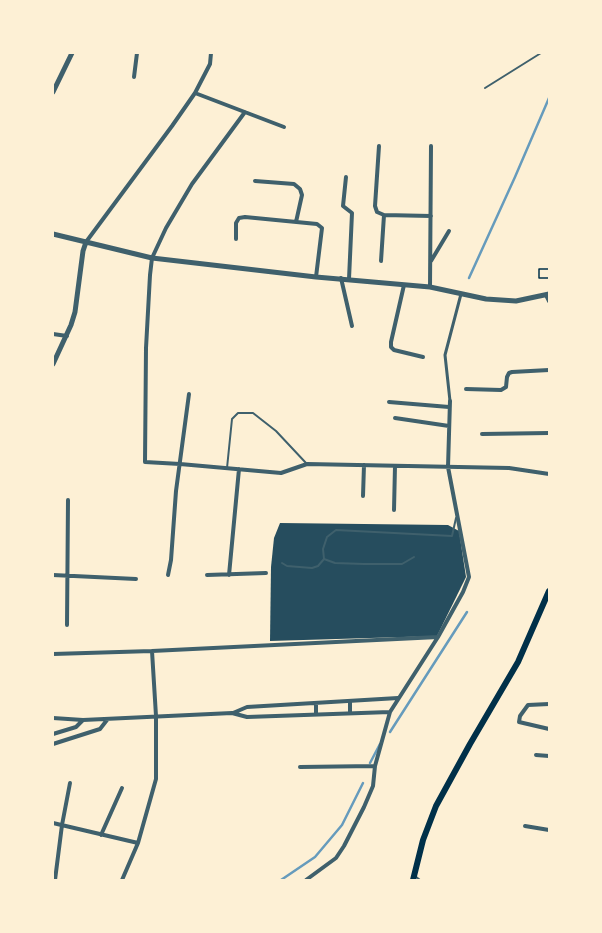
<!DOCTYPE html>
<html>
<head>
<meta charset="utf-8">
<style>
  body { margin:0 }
  #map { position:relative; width:602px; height:933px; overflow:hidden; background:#fdf0d5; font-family:Lato,sans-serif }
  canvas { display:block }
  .frame { position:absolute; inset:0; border:54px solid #fdf0d5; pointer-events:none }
</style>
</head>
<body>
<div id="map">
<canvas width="602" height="933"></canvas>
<div class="frame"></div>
</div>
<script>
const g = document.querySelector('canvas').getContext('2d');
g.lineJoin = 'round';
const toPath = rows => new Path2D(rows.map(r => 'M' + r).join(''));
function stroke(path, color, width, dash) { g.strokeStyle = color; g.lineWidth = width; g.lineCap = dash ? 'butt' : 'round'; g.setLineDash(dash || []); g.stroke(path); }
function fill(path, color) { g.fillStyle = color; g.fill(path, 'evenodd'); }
const stream = toPath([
  [469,278,515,177,549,98],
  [390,732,467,612],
  [370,763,380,744],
  [281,880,315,857,342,825,363,783]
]);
const building = toPath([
  [280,523,448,525,459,531,466,577,437,636,270,641,271,567,274,538]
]);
const path = toPath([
  [549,269,539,269,539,278,549,278]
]);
const service = toPath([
  [485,88,541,53],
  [227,468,232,419,238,413,253,413,276,431,306,463],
  [414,557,402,564,364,564,335,563,324,559,323,549,327,537,336,530,452,536,456,518],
  [282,563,287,566,312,568,318,566,324,559],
  [415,876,420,880]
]);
const pedestrian = toPath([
  [450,401,445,355,461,294]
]);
const minor = toPath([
  [134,77,137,53],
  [195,93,284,127],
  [245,112,192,184,166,228,152,258,150,275,146,348,145,462,180,464,281,473,307,464,509,468,549,474],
  [379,146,375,206,377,212,384,215,431,216],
  [346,177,343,206,352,213,349,279],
  [255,181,294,184,300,189,302,195,296,222],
  [236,239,236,223,239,218,245,217,317,224,322,228,316,277],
  [86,242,172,126,195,93,210,64,211,53],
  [381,261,384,215],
  [431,261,449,231],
  [341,278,352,326],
  [404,285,391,342,391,347,394,350,423,357],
  [430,287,431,146],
  [546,295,549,301],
  [53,334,67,336],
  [466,389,501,390,506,387,507,377,509,373,512,372,549,370],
  [389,402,449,407],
  [395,418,449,426],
  [482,434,549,433],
  [363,496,364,465],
  [394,510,395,466],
  [53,575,136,579],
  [168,575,171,560,176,491,189,394],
  [207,575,266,573],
  [229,575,239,469],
  [67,625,68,500],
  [53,654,152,651,438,637],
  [316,703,316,714],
  [549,704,528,705,520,716,519,722,549,729],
  [233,713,247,707,398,698],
  [350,713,350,701],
  [53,718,83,720,232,713,247,717,390,712],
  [53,734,76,727,83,720],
  [53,744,100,729,107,720],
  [536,755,549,756],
  [300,767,375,766],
  [53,823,138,843],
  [525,826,549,830],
  [101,835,122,788],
  [55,880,62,825,70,783],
  [122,880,138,843,156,779,156,716,152,651],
  [306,880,336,858,344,846,364,807,373,786,375,766,390,712,438,637,463,592,469,577,448,467,450,401]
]);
const tertiary = toPath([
  [53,92,72,53],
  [53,234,152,258,316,277,430,287,486,299,516,301,549,294],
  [53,364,71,325,75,312,83,251,86,242]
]);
const primary = toPath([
  [413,880,423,840,436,806,470,744,518,662,549,591]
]);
stroke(stream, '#669bbc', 2.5);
fill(building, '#264d5e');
stroke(path, '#003049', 1.5);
stroke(service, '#3f606c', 2);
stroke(pedestrian, '#3f606c', 3);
stroke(minor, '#3f606c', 4);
stroke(tertiary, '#3f606c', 5);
stroke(primary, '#003049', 6);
</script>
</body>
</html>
